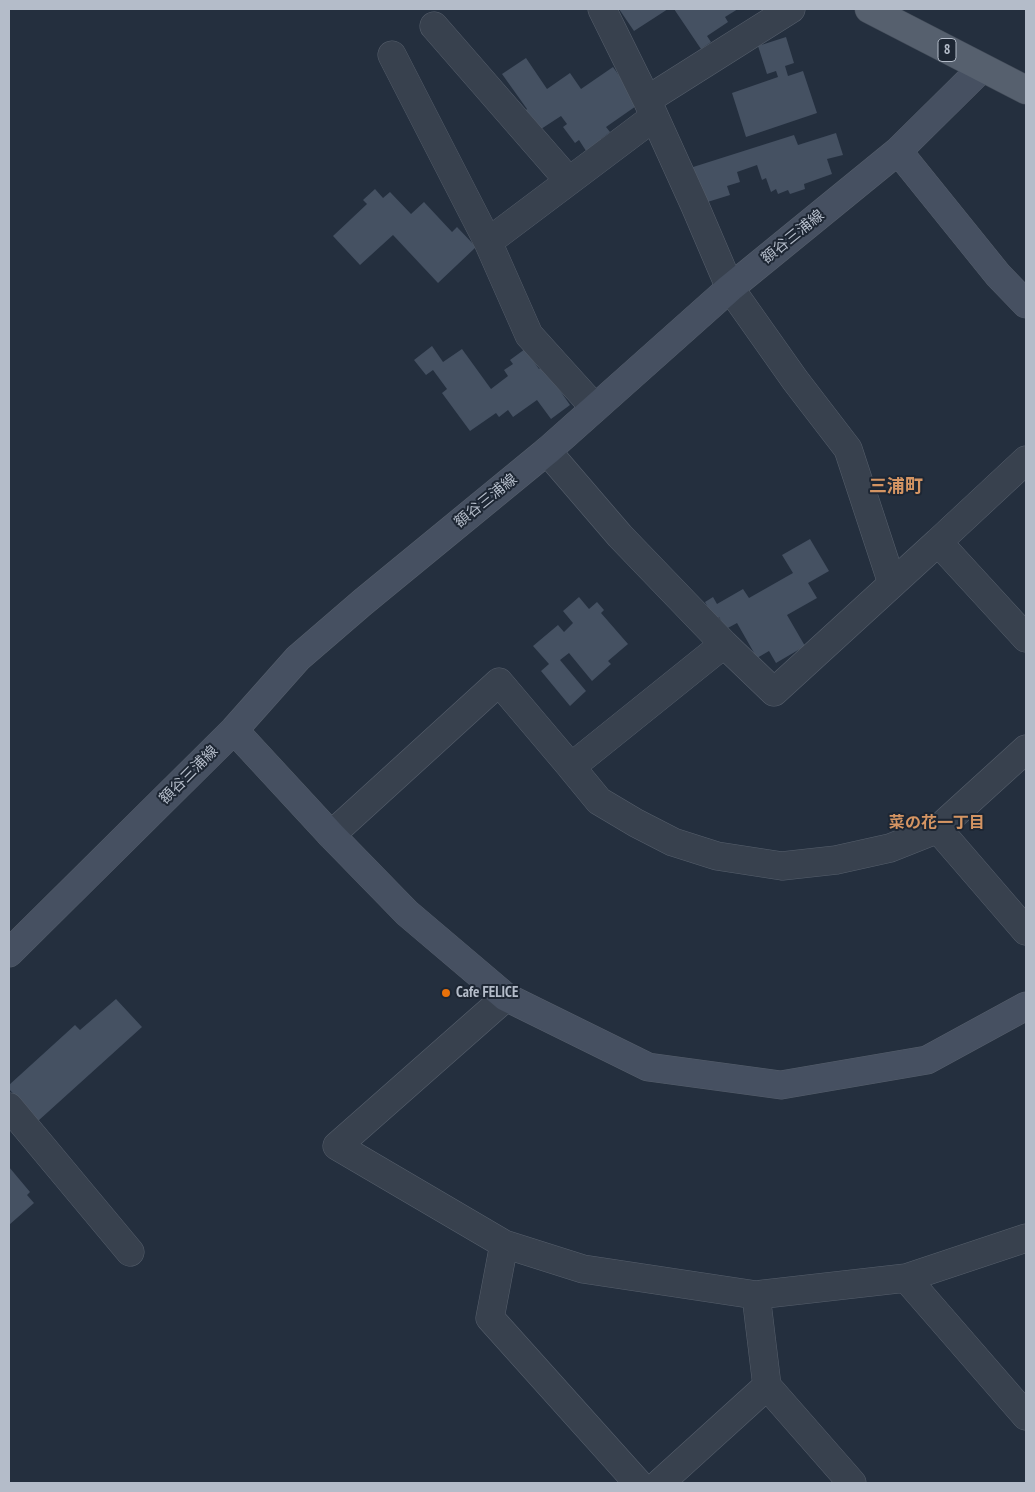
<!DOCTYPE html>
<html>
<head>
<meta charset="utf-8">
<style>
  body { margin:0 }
  #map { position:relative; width:1035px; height:1492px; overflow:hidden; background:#242f3e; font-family:"PT Sans Narrow",sans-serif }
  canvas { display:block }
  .frame { position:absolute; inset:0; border:10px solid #b4bcc9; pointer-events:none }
</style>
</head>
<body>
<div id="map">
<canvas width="1035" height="1492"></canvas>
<div class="frame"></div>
</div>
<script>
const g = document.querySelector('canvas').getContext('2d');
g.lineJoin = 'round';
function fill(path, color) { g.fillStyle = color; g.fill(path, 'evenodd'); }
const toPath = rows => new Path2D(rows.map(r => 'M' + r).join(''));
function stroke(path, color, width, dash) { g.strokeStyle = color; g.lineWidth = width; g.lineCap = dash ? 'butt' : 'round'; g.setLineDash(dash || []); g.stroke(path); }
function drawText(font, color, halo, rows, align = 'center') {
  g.font = font + ' "PT Sans Narrow","Noto Sans JP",sans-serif'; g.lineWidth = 4; g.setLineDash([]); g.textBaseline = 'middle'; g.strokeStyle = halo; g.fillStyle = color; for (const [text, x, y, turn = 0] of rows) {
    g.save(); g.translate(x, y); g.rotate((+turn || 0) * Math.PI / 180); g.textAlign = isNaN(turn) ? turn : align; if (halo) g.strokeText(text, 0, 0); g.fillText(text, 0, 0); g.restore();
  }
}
const building = toPath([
  [619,9,668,9,634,31],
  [674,9,738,9,725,17,728,22,707,36,711,42,701,49],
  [786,37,794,63,785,66,788,76,803,71,817,113,746,137,732,93,778,77,776,71,767,74,758,46],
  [526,58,547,89,570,73,581,89,613,67,639,104,606,127,610,132,601,139,604,143,588,154,579,140,575,143,563,127,567,124,561,116,538,131,525,111,527,109,502,74],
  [836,133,843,155,827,159,832,174,804,184,805,189,790,194,788,190,778,194,776,189,771,192,766,178,762,180,757,165,737,172,740,182,727,186,730,195,701,204,690,168,794,135,798,145],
  [375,189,383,198,390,192,411,214,424,202,452,232,457,227,476,247,438,283,393,235,360,265,333,236,367,204,363,200],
  [432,346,443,362,462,349,491,389,508,376,504,370,513,364,510,360,525,349,539,369,543,366,570,405,551,419,537,400,513,417,508,410,499,417,496,413,470,431,442,393,447,389,433,370,426,375,414,360],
  [810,539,829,571,808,583,817,598,787,615,805,646,776,663,769,651,757,658,737,623,726,629,719,617,715,620,705,602,713,597,717,604,743,589,749,598,793,573,782,555],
  [579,597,589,609,597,602,604,610,601,613,628,644,608,661,611,664,592,681,569,653,560,660,586,691,570,706,541,671,549,664,533,646,558,625,564,632,573,623,563,611],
  [116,999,142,1027,38,1121,9,1089,9,1085,75,1025,80,1030],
  [9,1167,30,1192,27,1195,34,1203,9,1225]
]);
const street = toPath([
  [602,9,647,100,791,9],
  [434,26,569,181],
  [392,55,488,242,529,335,595,408],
  [647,100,695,206,730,288,795,380,848,449,892,583],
  [488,242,654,117],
  [547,451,620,536,724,644],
  [938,542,1026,460],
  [1026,749,938,829,1026,931],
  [571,767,599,801,636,823,673,842,717,856,782,866,836,860,890,848,938,829],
  [331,835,499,682,571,767,724,644,774,692,938,542,1026,638],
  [506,997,337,1146,504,1244,583,1269,756,1295,906,1278,1026,1238],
  [9,1107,130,1252],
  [504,1244,490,1318,638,1483],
  [906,1278,1026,1416],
  [756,1295,767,1386,852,1483],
  [660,1483,767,1386]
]);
const secondary = toPath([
  [898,151,998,275,1026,304],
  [234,730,331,835,407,913,506,997,648,1067,781,1085,927,1060,1026,1006],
  [9,953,234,730,298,658,363,602,547,451,730,288,898,151,982,68]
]);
const primary = toPath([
  [869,9,1026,90]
]);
const markers = [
  [446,993,5,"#e8710a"]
];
const shields = [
  [947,50,18]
];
const shieldNames = [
  ["8",947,50]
];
const streetNames = [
  ["額谷三浦線",793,237,-39],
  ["額谷三浦線",486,501,-39],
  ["額谷三浦線",189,775,-45]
];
const poiNames = [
  ["Cafe FELICE",456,993]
];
const neighbourhoodNames = [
  ["菜の花一丁目",937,823]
];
const quarterNames = [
  ["三浦町",896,487]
];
fill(building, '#455162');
stroke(street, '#565f6c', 29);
stroke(secondary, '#565f6c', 29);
stroke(primary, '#414a57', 29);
stroke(street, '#38414e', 28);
stroke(secondary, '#465061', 28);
stroke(primary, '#56606e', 28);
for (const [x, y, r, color] of markers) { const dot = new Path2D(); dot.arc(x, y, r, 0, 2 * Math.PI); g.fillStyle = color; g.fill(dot); stroke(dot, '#1d2633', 2); }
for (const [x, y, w] of shields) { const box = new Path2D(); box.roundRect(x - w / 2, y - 11.5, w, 23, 4); g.fillStyle = '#1d2633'; g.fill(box); stroke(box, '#b4bcc9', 1); }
drawText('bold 14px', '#b4bcc9', null, shieldNames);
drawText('15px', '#b4bcc9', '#1d2633', streetNames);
drawText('bold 15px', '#b4bcc9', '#1d2633', poiNames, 'left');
drawText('bold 16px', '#d59563', '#1d2633', neighbourhoodNames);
drawText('bold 18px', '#d59563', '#1d2633', quarterNames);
</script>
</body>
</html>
